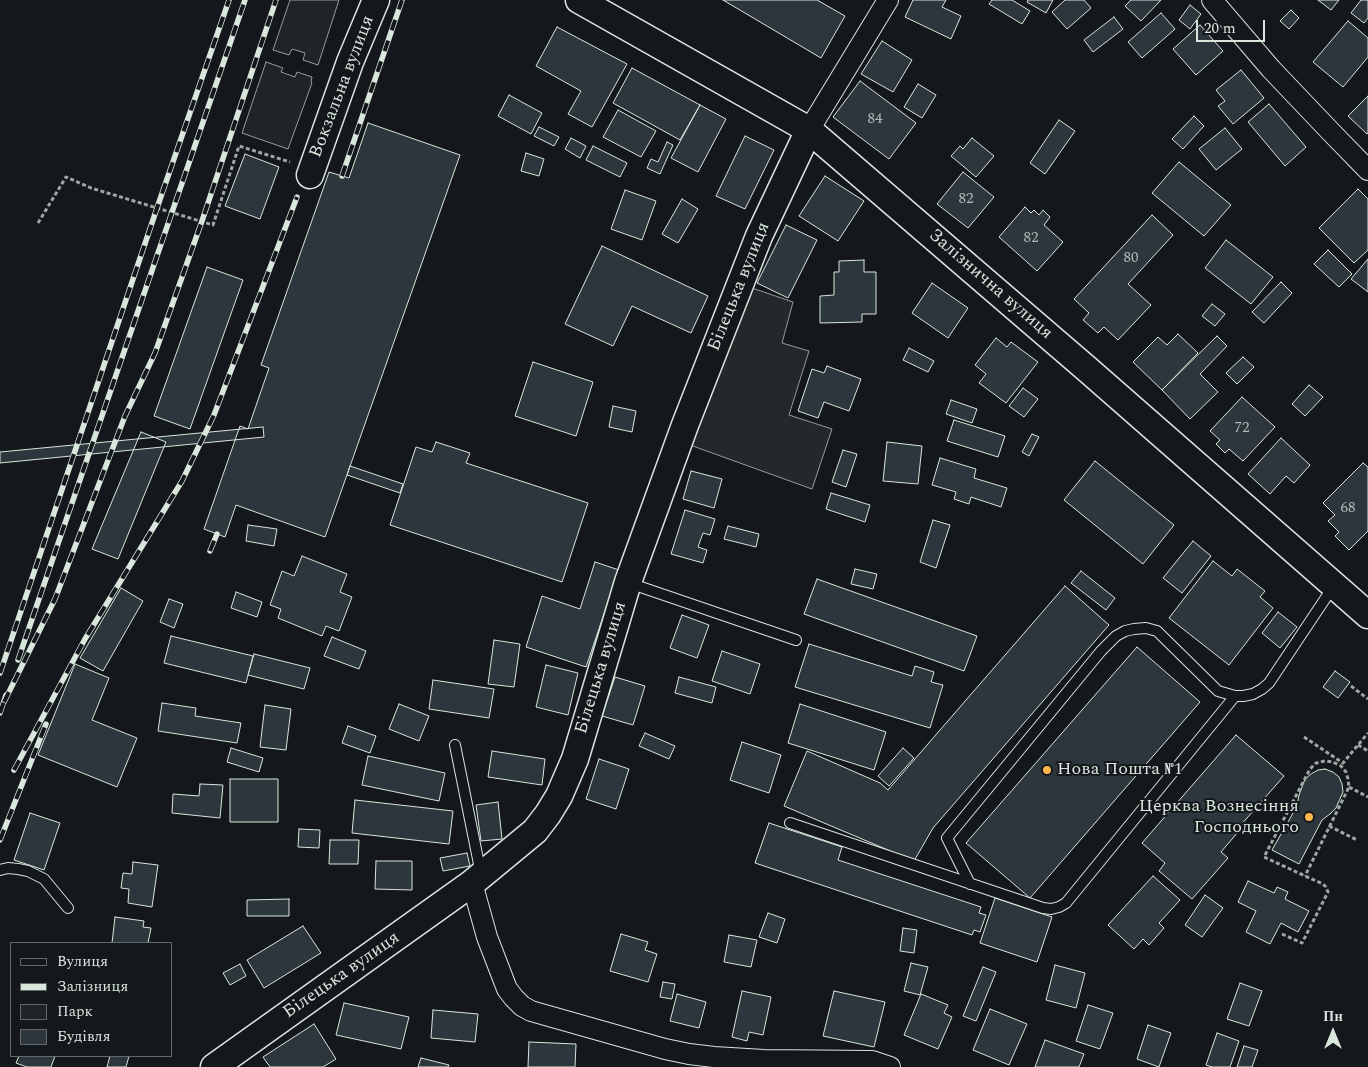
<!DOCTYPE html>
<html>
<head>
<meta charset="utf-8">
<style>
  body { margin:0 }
  #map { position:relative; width:1368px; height:1067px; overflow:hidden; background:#14181c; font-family:Spectral,serif }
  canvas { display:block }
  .legend { position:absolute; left:10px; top:942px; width:162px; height:115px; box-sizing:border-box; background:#14181c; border:1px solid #626a69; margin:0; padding:6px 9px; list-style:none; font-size:15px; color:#d8e6dc }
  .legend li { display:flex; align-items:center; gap:10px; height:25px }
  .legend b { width:25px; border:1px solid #626a69 }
  .north { position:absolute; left:1308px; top:1007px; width:50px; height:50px; -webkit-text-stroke:4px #14181c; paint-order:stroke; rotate:0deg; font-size:14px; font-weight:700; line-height:20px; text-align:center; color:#d8e6dc }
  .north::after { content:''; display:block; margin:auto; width:18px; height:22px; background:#d8e6dc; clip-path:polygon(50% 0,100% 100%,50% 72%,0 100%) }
  .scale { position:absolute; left:1196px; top:20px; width:69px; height:22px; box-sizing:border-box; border:2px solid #d8e6dc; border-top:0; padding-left:6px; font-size:15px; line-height:18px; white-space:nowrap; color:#d8e6dc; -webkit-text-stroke:4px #14181c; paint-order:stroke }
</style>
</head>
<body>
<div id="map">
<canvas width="1368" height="1067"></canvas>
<ul class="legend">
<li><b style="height:6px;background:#14181c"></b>Вулиця</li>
<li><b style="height:6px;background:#d8e6dc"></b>Залізниця</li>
<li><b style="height:14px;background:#202428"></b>Парк</li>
<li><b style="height:14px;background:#2c363c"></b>Будівля</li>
</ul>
<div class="north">Пн</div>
<div class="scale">20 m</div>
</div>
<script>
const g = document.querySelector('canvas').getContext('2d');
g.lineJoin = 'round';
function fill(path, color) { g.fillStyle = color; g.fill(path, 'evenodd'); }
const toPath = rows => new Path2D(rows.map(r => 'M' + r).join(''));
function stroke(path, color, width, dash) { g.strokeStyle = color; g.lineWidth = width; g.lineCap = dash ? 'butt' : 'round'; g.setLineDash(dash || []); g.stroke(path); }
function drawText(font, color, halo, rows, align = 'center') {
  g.font = font + ' Spectral,serif'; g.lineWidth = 4; g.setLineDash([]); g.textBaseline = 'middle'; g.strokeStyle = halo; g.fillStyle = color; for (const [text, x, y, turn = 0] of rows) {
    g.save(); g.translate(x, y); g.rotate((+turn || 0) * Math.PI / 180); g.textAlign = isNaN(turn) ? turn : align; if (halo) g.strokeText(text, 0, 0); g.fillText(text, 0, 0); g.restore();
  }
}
const green = toPath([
  [290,0,339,0,318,65,303,60,305,53,292,49,289,55,273,50,290,0],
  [266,62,283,68,281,72,295,77,297,72,312,77,311,82,312,83,288,149,242,133,266,62]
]);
const parking = toPath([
  [752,288,793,302,782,343,809,351,789,415,832,429,812,489,690,445,752,288]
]);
const building = toPath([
  [723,0,817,0,845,16,821,58,723,0],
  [913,0,946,0,942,7,961,16,951,39,905,17,913,0],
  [992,0,1012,0,1030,11,1022,24,989,4,992,0],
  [1028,0,1053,0,1046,13,1027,2,1028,0],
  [1065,0,1084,0,1091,8,1067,29,1052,12,1065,0],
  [1131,0,1161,0,1141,21,1125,6,1131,0],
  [1318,0,1339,0,1331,10,1318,0],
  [1361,0,1368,0,1368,18,1364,23,1351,13,1361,0],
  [1190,5,1201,14,1190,29,1179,20,1190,5],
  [1291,10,1299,18,1289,29,1280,21,1291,10],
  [1161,13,1175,29,1142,58,1128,42,1161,13],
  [1114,17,1123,29,1093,52,1084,40,1114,17],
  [1348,21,1368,38,1368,57,1343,87,1313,62,1348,21],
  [1200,25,1223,51,1196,75,1173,49,1200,25],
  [557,27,627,64,592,127,568,114,581,91,536,66,557,27],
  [882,41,912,60,893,92,861,74,882,41],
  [632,68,700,105,680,140,613,103,632,68],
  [1241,70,1264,98,1233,124,1218,106,1225,101,1216,90,1241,70],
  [860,81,916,123,889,159,833,117,860,81],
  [918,84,936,95,922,118,904,107,918,84],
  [509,95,542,113,531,134,498,116,509,95],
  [1368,96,1368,133,1367,134,1348,116,1368,96],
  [1269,104,1306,147,1285,166,1248,122,1269,104],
  [700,105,726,119,698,172,671,158,700,105],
  [618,110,656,131,641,157,603,137,618,110],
  [1194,116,1204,126,1183,149,1172,139,1194,116],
  [1059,120,1075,131,1045,174,1030,163,1059,120],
  [368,123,460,155,325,537,236,505,225,537,204,529,240,426,248,429,269,368,261,365,329,172,349,178,368,123],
  [539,127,559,137,554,146,534,136,539,127],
  [1225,128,1242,149,1216,170,1199,149,1225,128],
  [745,136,774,150,745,209,716,196,745,136],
  [571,138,586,146,580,158,565,149,571,138],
  [972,138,994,156,976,177,951,156,960,146,963,149,972,138],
  [667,142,673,145,660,174,647,168,651,159,658,162,667,142],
  [593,146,627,163,620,177,586,160,593,146],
  [526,153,544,159,539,176,521,171,526,153],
  [245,154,279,167,260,219,225,206,245,154],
  [1179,162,1231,205,1204,236,1152,193,1179,162],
  [963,172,994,197,968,228,937,204,963,172],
  [825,176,864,201,838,241,799,216,825,176],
  [1358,189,1368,199,1368,250,1354,263,1319,228,1358,189],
  [625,190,656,201,642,240,611,229,625,190],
  [682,199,698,209,678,243,662,234,682,199],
  [1025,207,1031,213,1034,210,1039,215,1043,210,1050,217,1044,225,1063,242,1037,271,999,237,1025,207],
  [1152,215,1173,235,1128,284,1151,305,1118,340,1104,327,1098,333,1083,320,1089,313,1074,299,1152,215],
  [786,225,817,240,788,298,757,283,786,225],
  [1226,240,1273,277,1251,304,1205,268,1226,240],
  [602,246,708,296,691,333,632,306,613,346,565,324,602,246],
  [1328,250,1352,274,1339,287,1314,264,1328,250],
  [1368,259,1368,292,1351,279,1368,259],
  [864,260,864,272,876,272,876,314,862,314,862,322,820,323,820,296,834,295,834,272,839,272,839,261,864,260],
  [207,267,243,280,190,429,154,416,207,267],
  [1281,282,1292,293,1264,323,1252,312,1281,282],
  [932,283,968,308,948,338,912,313,932,283],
  [1212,304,1225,314,1215,326,1202,316,1212,304],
  [1178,334,1198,353,1162,390,1133,362,1158,337,1167,345,1178,334],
  [1217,336,1227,346,1200,374,1218,392,1190,419,1162,390,1217,336],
  [996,338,1007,347,1011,342,1038,362,1006,403,979,383,986,374,975,365,996,338],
  [909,348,934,361,928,372,903,360,909,348],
  [1243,357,1254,367,1237,384,1226,373,1243,357],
  [533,362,593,382,576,436,515,416,533,362],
  [827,366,861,379,849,411,824,402,818,418,798,411,812,369,824,373,827,366],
  [1309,385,1323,397,1305,416,1292,404,1309,385],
  [1023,388,1038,399,1024,417,1009,406,1023,388],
  [1242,397,1275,427,1243,461,1229,449,1225,453,1216,444,1220,440,1210,431,1242,397],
  [951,400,977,409,972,423,946,414,951,400],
  [613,406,636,411,632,432,609,427,613,406],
  [954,420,1005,436,998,457,947,441,954,420],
  [263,427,264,437,0,463,0,452,263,427],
  [141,432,166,442,118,559,92,549,141,432],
  [1032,434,1039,437,1029,456,1022,452,1032,434],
  [1281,438,1310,465,1294,483,1286,476,1270,494,1248,474,1281,438],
  [436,442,470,453,466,463,588,503,562,582,390,525,416,447,432,452,436,442],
  [887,442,922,446,918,484,883,481,887,442],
  [843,450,857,454,846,487,832,482,843,450],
  [940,458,976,469,974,478,1007,488,1001,507,971,497,969,504,954,499,956,492,932,485,940,458],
  [1095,461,1174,525,1143,564,1064,500,1095,461],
  [1363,463,1368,467,1368,531,1349,550,1335,536,1339,532,1328,521,1335,515,1323,503,1363,463],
  [350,466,403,484,400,493,347,475,350,466],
  [691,471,722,479,714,508,683,499,691,471],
  [831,493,870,505,865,522,826,509,831,493],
  [685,510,715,519,710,535,703,533,698,547,707,550,703,563,671,554,685,510],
  [933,520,950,525,936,568,920,562,933,520],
  [248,525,277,529,274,546,246,541,248,525],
  [728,526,759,534,756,547,724,539,728,526],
  [1193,541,1211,556,1182,593,1163,578,1193,541],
  [302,556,347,574,340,592,352,597,339,631,326,626,322,636,278,618,281,609,270,605,282,571,294,576,302,556],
  [1213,561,1232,576,1237,569,1265,591,1260,597,1273,608,1229,665,1169,618,1213,561],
  [595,562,619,570,586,667,526,647,542,596,580,609,595,562],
  [855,569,877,574,873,589,851,584,855,569],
  [1081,571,1115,598,1106,610,1071,583,1081,571],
  [817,579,977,636,964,671,804,614,817,579],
  [1065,586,1109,625,933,828,914,861,784,806,807,751,880,783,888,790,1065,586],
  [121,588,143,601,103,671,80,658,121,588],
  [236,592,262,602,257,617,231,608,236,592],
  [169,599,183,604,174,628,160,622,169,599],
  [1278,612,1297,627,1280,648,1262,633,1278,612],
  [682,615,709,625,697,658,670,648,682,615],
  [171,636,253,656,246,683,164,663,171,636],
  [332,637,366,651,359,669,324,656,332,637],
  [494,640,520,644,514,687,488,684,494,640],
  [809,644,912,676,915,666,934,672,931,682,943,685,930,728,795,687,809,644],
  [1137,647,1200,702,1030,898,966,843,1137,647],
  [722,651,760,664,750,694,712,681,722,651],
  [254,654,310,668,304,689,248,675,254,654],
  [75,664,109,678,92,720,137,738,117,787,38,755,75,664],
  [546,665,578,673,568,715,536,707,546,665],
  [1335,671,1350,682,1338,698,1323,687,1335,671],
  [615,677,645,686,633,725,602,716,615,677],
  [679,677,716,687,712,703,675,693,679,677],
  [433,680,494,689,489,718,429,709,433,680],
  [162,703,196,708,195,716,241,723,237,743,158,731,162,703],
  [399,704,429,716,419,741,389,729,399,704],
  [800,704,886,732,874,770,788,743,800,704],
  [265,705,291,709,286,750,260,747,265,705],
  [348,726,376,736,370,753,342,743,348,726],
  [645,733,675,746,669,759,639,746,645,733],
  [1236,735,1284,776,1240,826,1236,822,1232,827,1238,832,1221,852,1228,858,1192,899,1159,871,1165,863,1142,843,1236,735],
  [742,742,781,755,769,793,730,780,742,742],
  [231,748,263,758,259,772,227,762,231,748],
  [903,748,914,758,889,786,878,776,903,748],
  [492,751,545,759,542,785,488,777,492,751],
  [368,756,445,773,439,801,362,785,368,756],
  [599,759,629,769,616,809,586,799,599,759],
  [1325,769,1333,772,1339,777,1342,784,1343,792,1336,808,1330,814,1322,820,1299,864,1272,850,1297,806,1299,795,1305,779,1311,774,1318,770,1325,769],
  [230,779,278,779,278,822,230,822,230,779],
  [200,784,223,785,220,818,172,813,173,794,199,796,200,784],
  [355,800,453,811,449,844,352,833,355,800],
  [498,802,502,839,481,841,476,805,498,802],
  [30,813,60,823,44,870,14,860,30,813],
  [769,823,842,847,838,860,981,907,979,913,986,915,980,932,974,930,972,935,755,863,769,823],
  [299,829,320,830,319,848,298,847,299,829],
  [330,840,359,840,358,864,329,864,330,840],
  [467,853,470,866,443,871,440,858,467,853],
  [376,861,412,861,412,890,375,889,376,861],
  [133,862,158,865,152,907,128,903,129,889,121,888,123,873,132,874,133,862],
  [1153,876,1180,900,1159,923,1164,928,1149,945,1143,939,1134,949,1108,925,1153,876],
  [1248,881,1274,893,1277,887,1288,892,1285,899,1309,911,1298,932,1281,923,1270,944,1246,932,1256,911,1238,902,1248,881],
  [1205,895,1223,908,1202,937,1185,925,1205,895],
  [995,898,1052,917,1037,962,980,943,995,898],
  [289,899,289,916,247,916,247,900,289,899],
  [768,913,785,919,777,943,759,937,768,913],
  [115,917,144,921,143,927,151,928,148,943,112,943,115,917],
  [303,926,321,953,264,988,247,960,303,926],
  [903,928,917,930,914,953,900,951,903,928],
  [621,934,648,942,645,950,657,954,648,982,610,971,621,934],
  [729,935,757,940,751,967,724,962,729,935],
  [911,963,928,967,920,995,904,991,911,963],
  [240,964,246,976,230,985,223,973,240,964],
  [1055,965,1085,973,1076,1008,1046,1000,1055,965],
  [983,967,996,972,976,1021,963,1016,983,967],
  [663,982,675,984,672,999,660,997,663,982],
  [1240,983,1262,991,1249,1026,1227,1019,1240,983],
  [742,991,771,997,763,1035,749,1032,747,1041,732,1037,742,991],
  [834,991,885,1002,874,1047,823,1036,834,991],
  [677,994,706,1002,699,1028,670,1021,677,994],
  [921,994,948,1005,944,1013,952,1017,938,1049,904,1035,921,994],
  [344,1003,409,1017,401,1049,336,1035,344,1003],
  [1088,1005,1113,1013,1100,1049,1076,1041,1088,1005],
  [990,1009,1027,1024,1009,1065,973,1050,990,1009],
  [433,1010,478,1014,475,1042,431,1038,433,1010],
  [314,1024,336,1059,323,1067,270,1067,263,1057,314,1024],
  [1148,1025,1171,1033,1159,1067,1137,1059,1148,1025],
  [1217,1033,1239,1041,1230,1067,1212,1067,1206,1065,1217,1033],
  [1045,1040,1084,1054,1079,1067,1035,1067,1045,1040],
  [529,1042,576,1044,575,1067,528,1067,529,1042],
  [1244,1046,1258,1050,1252,1067,1237,1067,1244,1046],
  [19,1056,55,1056,51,1067,27,1067,16,1063,19,1056],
  [110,1056,129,1056,126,1067,107,1067,110,1056],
  [421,1058,449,1065,448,1067,418,1067,421,1058]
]);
const path = toPath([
  [38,223,66,177,91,188,213,225,239,146,290,162],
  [1351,686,1368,699],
  [1304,737,1343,763,1368,733],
  [1358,745,1368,751],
  [1349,787,1368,797],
  [1329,826,1357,840],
  [1282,934,1302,943,1328,892,1326,887,1323,884,1305,876,1264,857,1310,769,1316,763,1325,761,1333,762,1341,766,1346,772,1348,779,1349,787,1305,876]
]);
const service = toPath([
  [629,583,796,640],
  [455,745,481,874],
  [790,823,1043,908,1051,909,1059,907,1066,903,1235,696],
  [0,870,8,868,18,869,28,871,44,879,68,908],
  [970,884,947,838,1101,651,1116,636,1125,631,1134,629,1146,628,1157,631,1218,691,1235,696,1243,696,1253,694,1262,689,1269,683,1333,587]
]);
const minor = toPath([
  [1212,0,1271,69,1330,131,1368,170],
  [809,130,888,0],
  [472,883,487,937,507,989,514,998,522,1006,531,1011,665,1049,689,1054,714,1057,764,1060,872,1061,890,1067]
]);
const tertiary = toPath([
  [579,0,809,130,1087,369,1368,615],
  [310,175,350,62,376,0],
  [214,1067,472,883,535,831,548,814,559,796,575,759,628,582,685,425,759,236,809,130]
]);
const rail = toPath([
  [342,176,402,0],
  [210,551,217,534],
  [18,660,245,0],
  [0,673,157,208,229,0],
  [4,702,55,599,125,416,155,353,202,221,276,0],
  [0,713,6,695],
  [14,770,85,639,182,481,214,415,297,197],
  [0,840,46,724]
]);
const markers = [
  [1047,770,5,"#ffb74d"],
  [1309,817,5,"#ffb74d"]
];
const numberNames = [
  ["84",875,120],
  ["82",966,200],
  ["82",1031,239],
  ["80",1131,259],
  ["72",1242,429],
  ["68",1348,509]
];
const streetNames = [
  ["Вокзальна вулиця",343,87,-69],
  ["Залізнична вулиця",990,285,41],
  ["Білецька вулиця",740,287,-68],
  ["Білецька вулиця",602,668,-73],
  ["Білецька вулиця",342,976,-35]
];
const poiNames = [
  ["Нова Пошта №1",1057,770],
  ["Церква Вознесіння",1299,807,"right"],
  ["Господнього",1299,828,"right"]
];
fill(green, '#202428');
stroke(green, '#939e99', 1);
fill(parking, '#24282b');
stroke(parking, '#939e99', 1);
fill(building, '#2c363c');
stroke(building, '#d8e6dc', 1);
stroke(service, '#d8e6dc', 12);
stroke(minor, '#d8e6dc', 22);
stroke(tertiary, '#d8e6dc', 29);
stroke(path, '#9da8a2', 3, [4, 2.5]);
stroke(service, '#14181c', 10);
stroke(minor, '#14181c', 20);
stroke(tertiary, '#14181c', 26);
stroke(rail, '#d8e6dc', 5.5);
stroke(rail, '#14181c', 4, [11]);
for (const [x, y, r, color] of markers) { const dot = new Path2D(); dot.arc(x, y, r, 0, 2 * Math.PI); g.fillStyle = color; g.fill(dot); stroke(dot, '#14181c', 2); }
drawText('15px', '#adbab4', null, numberNames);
drawText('18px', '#d8e6dc', '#14181c', streetNames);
drawText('18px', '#d8e6dc', '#14181c', poiNames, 'left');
</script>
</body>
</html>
